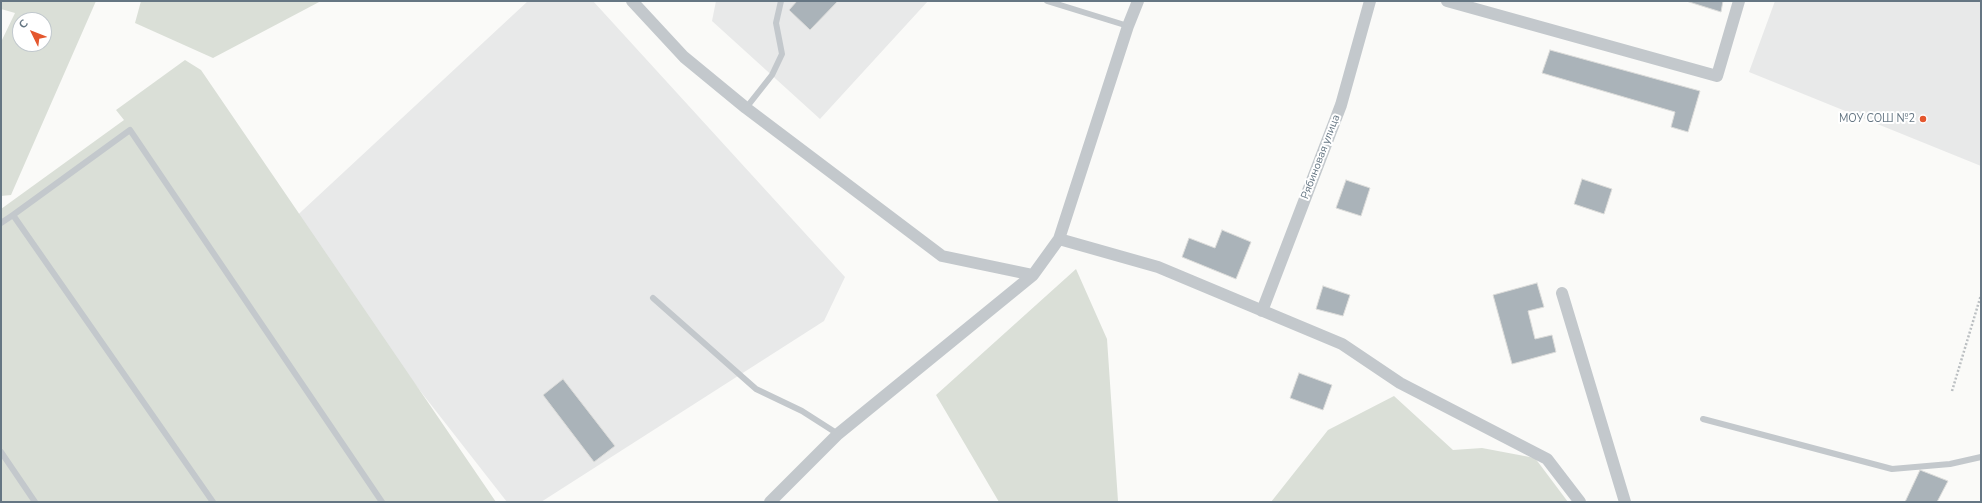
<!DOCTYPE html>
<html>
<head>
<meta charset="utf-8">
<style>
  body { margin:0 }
  #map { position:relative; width:1982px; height:503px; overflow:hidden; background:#fafaf8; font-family:"Nunito Sans",sans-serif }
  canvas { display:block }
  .frame { position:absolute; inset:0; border:2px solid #657683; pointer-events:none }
  .north { position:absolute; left:12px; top:12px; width:40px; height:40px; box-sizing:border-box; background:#fff; border:1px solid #c1c8cd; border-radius:50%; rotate:313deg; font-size:11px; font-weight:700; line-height:16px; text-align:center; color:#657683 }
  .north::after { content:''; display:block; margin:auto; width:14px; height:18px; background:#e4572e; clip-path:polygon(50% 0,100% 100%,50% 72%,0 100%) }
</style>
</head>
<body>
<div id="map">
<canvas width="1982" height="503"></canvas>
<div class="frame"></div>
<div class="north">С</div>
</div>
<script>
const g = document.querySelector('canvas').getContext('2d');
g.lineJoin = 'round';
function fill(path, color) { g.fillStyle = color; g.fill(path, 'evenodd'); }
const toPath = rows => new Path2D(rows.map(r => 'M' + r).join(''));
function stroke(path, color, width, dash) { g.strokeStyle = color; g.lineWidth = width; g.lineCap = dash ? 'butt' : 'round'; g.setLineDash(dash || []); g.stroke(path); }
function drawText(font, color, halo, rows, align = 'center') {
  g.font = font + ' "Nunito Sans",sans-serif'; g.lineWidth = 4; g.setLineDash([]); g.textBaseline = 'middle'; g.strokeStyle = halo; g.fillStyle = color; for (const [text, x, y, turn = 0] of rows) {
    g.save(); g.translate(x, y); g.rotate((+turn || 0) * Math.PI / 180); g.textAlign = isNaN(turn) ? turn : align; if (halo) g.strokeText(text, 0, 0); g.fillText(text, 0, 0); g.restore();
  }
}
const built = toPath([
  [528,1,593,1,845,277,824,321,541,502,507,502,289,223],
  [716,1,928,1,820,119,712,21],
  [1775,1,1981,1,1981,166,1749,72]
]);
const green = toPath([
  [1,1,96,1,11,195,1,196,1,42,15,13,1,9],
  [20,20,44,20,44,44,20,44],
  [141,1,321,1,213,58,135,23],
  [185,60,201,70,496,502,1,502,1,209,124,120,116,110],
  [1076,269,1107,339,1118,501,999,502,936,395],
  [1394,396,1453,450,1482,448,1535,458,1568,502,1271,502,1328,430]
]);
const building = toPath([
  [797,1,838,1,810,30,789,10,797,1],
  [1686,1,1723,1,1721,12,1686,1],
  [1550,50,1700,91,1688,132,1671,127,1675,112,1542,73,1550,50],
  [1582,179,1612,189,1604,214,1574,204,1582,179],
  [1346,180,1370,188,1361,216,1336,208,1346,180],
  [1222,230,1251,242,1236,279,1182,257,1189,238,1215,248,1222,230],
  [1537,283,1544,307,1528,311,1535,339,1552,335,1556,352,1512,364,1493,295,1537,283],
  [1323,286,1350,295,1343,316,1316,309,1323,286],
  [1299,373,1332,385,1323,410,1290,398,1299,373],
  [563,379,615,446,594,462,543,395,563,379],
  [1920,470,1948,481,1937,502,1905,502,1920,470]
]);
const path = toPath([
  [1952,391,1981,295]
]);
const service = toPath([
  [1047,1,1128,26],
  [746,108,772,75,782,54,776,23,781,1],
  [1,223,13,215],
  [653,298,756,389,802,411,838,434],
  [1703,419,1892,469,1950,464,1981,457],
  [1,452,35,502],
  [213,502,13,215,130,130,382,502]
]);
const minor = toPath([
  [632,1,684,57,746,108,942,256,1033,275],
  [1447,1,1717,76,1739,1],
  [1059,239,1158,267,1342,344,1400,383,1547,459,1580,502],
  [1562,293,1625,502],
  [1262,311,1341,105,1370,1],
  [770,502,838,434,1033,275,1059,239,1128,26,1138,1]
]);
const markers = [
  [1923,119,4,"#e4572e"]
];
const poiNames = [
  ["МОУ СОШ №2",1915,119]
];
const streetNames = [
  ["Рябиновая улица",1321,157,-69]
];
fill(built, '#e8e9e9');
fill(green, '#dadfd7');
fill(building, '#aab3b9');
stroke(building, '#dcdcda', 1);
stroke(path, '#bbbfc2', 2.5, [2, 2]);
stroke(service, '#c3c8cc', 6);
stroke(minor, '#c3c8cc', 12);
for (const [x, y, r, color] of markers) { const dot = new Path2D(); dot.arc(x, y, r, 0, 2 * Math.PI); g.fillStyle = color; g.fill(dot); stroke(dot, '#fff', 1.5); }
drawText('11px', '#657683', '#fff', poiNames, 'right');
drawText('11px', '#657683', '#fff', streetNames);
</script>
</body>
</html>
